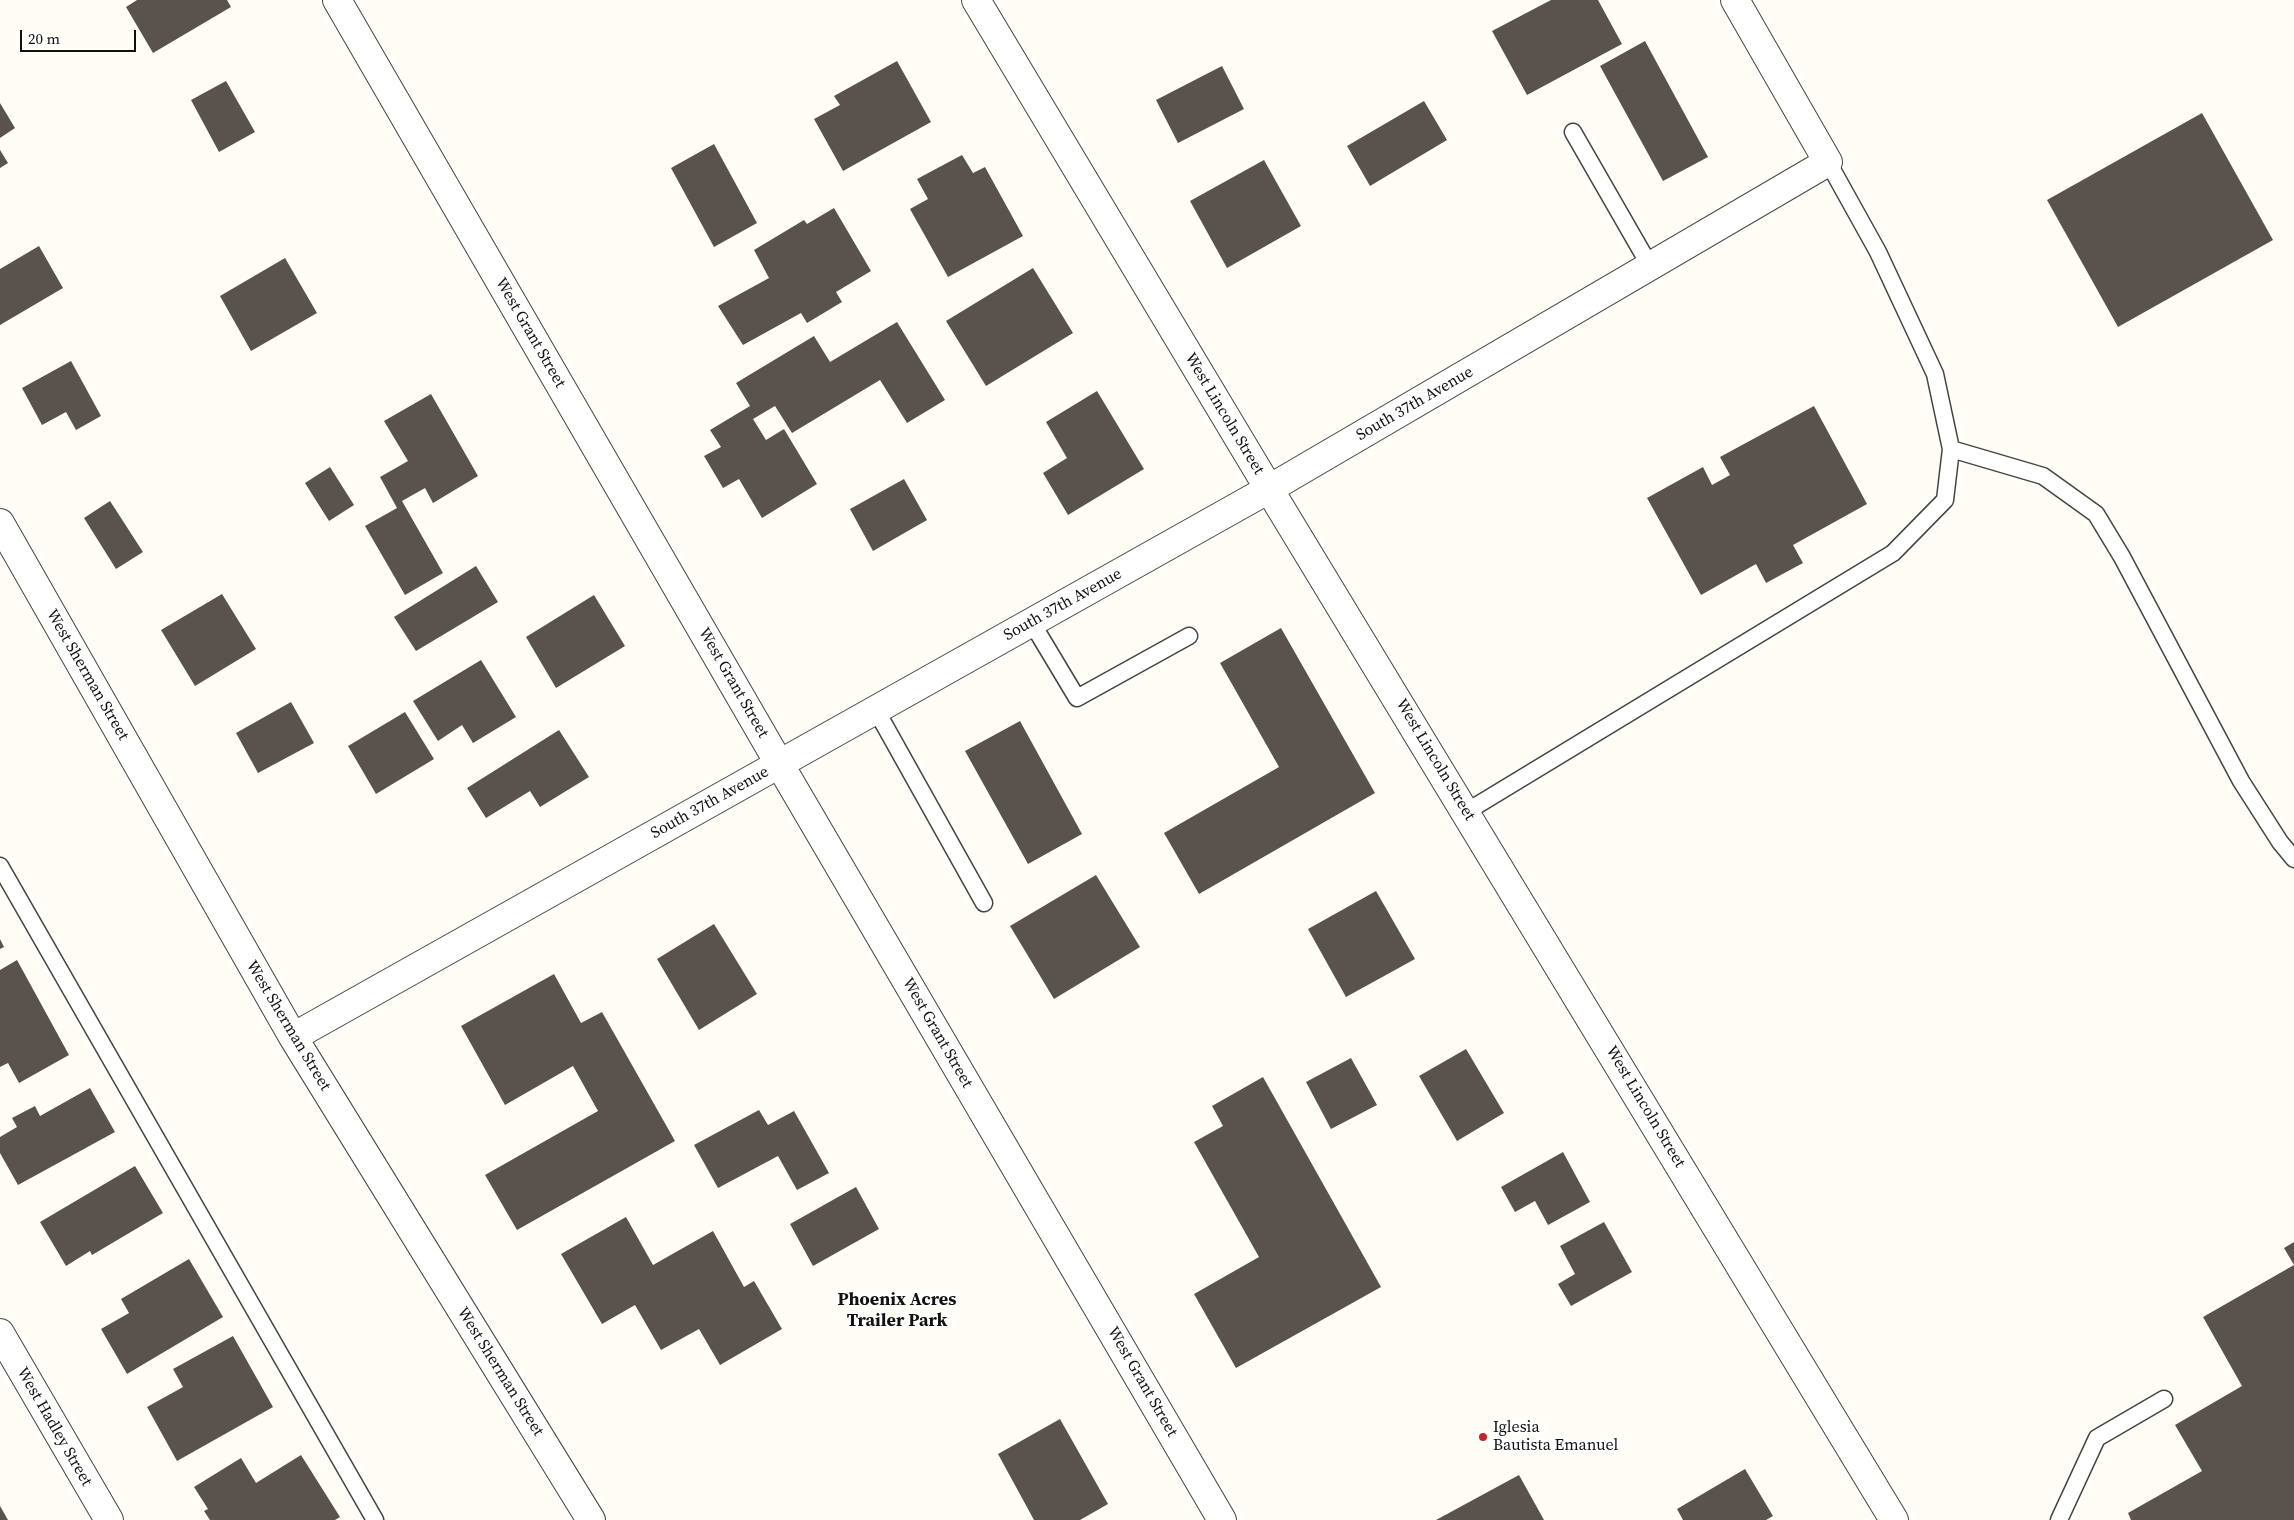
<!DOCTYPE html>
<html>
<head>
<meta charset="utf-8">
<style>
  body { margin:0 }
  #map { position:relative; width:2294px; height:1520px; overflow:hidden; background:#fffdf5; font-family:"Source Serif 4",serif }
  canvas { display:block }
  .scale { position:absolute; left:20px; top:30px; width:116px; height:22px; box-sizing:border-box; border:2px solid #111; border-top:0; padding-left:6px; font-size:15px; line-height:18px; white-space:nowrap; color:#111; -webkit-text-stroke:4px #fff; paint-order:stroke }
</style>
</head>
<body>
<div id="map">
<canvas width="2294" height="1520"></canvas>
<div class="scale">20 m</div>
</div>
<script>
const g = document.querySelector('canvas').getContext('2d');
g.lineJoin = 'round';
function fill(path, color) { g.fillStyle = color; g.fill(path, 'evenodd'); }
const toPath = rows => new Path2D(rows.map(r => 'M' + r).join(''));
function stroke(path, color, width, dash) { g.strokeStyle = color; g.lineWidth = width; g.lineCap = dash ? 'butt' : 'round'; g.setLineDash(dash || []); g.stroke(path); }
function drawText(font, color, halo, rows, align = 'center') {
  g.font = font + ' "Source Serif 4",serif'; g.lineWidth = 5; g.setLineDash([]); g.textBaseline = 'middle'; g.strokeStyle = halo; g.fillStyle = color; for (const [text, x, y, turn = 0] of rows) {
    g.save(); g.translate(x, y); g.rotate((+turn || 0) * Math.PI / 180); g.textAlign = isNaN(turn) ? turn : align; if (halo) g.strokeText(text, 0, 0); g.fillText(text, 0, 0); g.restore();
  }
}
const building = toPath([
  [137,0,227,0,231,7,153,53,126,7],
  [1551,0,1598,0,1622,44,1527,95,1492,31],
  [1645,41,1708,157,1663,181,1600,66],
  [897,61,931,122,843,171,814,119,840,105,834,96],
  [1222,66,1244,109,1178,143,1156,100],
  [226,81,255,132,219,152,191,100],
  [1424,101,1447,140,1370,186,1347,146],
  [0,103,15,128,0,138],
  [2202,113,2273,240,2118,327,2047,200],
  [714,144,757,223,714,247,671,168],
  [0,150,8,163,0,168],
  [962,155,973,173,985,167,1023,236,948,277,910,209,928,199,917,179],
  [1264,160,1301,226,1227,268,1190,201],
  [834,208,871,271,836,292,842,302,807,323,801,313,743,345,718,306,769,278,754,250,804,220,807,224],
  [39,246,63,288,0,325,0,269],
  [285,258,317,313,251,351,220,296],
  [1033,268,1073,333,986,386,946,321],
  [897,322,945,400,907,423,880,380,792,433,775,406,753,419,766,440,784,429,817,484,762,518,739,479,723,488,704,456,721,447,710,430,750,406,736,383,814,336,830,362],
  [71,361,101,416,76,430,66,412,42,425,22,388],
  [1097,391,1144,469,1068,515,1043,473,1067,458,1046,422],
  [431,394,478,476,433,503,425,488,402,501,443,573,405,595,365,526,397,508,380,477,408,461,384,421],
  [1814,406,1867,504,1793,545,1803,563,1766,583,1756,564,1701,595,1647,498,1703,467,1712,485,1730,475,1720,457],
  [330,467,354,505,329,521,305,483],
  [904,479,927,520,873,551,850,509],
  [110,501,143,552,116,569,84,518],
  [476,566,498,602,416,651,394,617],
  [222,594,256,649,195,686,161,630],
  [594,595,625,646,556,688,526,637],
  [1281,628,1375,793,1199,894,1164,833,1279,767,1220,663],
  [481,660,516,717,473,743,462,725,438,741,413,701],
  [291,702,314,743,258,773,236,733],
  [405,712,434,759,376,794,348,746],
  [1020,721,1082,834,1028,864,965,751],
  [559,730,589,777,540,807,530,791,486,818,467,788],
  [1096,875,1140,947,1054,999,1010,926],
  [1376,891,1415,959,1346,997,1308,929],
  [714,924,757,994,699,1030,657,959],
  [0,939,4,947,0,949],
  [17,960,69,1055,19,1083,8,1063,0,1067,0,970],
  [554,974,581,1023,602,1012,675,1141,517,1230,485,1175,598,1111,573,1066,505,1105,461,1026],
  [1466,1049,1504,1113,1457,1141,1419,1076],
  [1351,1058,1377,1105,1331,1129,1306,1082],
  [1263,1077,1381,1287,1236,1368,1194,1294,1259,1257,1194,1142,1223,1126,1212,1106],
  [90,1088,115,1132,18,1185,0,1153,0,1137,17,1127,12,1118,35,1106,40,1116],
  [759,1110,768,1125,794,1111,829,1173,797,1190,778,1156,718,1188,694,1145],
  [1563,1152,1590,1202,1548,1225,1535,1201,1515,1212,1501,1187],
  [135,1166,163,1213,92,1255,90,1251,66,1266,40,1222],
  [856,1187,879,1229,813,1266,790,1224],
  [626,1217,653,1265,713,1231,744,1287,754,1281,782,1329,720,1365,699,1329,661,1350,635,1305,602,1324,561,1254],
  [1604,1222,1632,1272,1571,1306,1558,1284,1575,1274,1560,1246],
  [2294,1242,2294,1520,2131,1520,2128,1513,2202,1471,2175,1425,2242,1386,2203,1317,2294,1265,2284,1248],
  [189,1259,223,1317,127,1374,101,1329,129,1313,121,1299],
  [233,1336,273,1407,177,1461,147,1407,183,1387,173,1369],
  [1060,1419,1108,1504,1080,1520,1034,1520,998,1454],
  [301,1455,340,1517,335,1520,210,1520,204,1511,208,1509,194,1487,241,1458,256,1483],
  [1745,1469,1773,1516,1766,1520,1683,1520,1677,1509],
  [1519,1475,1544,1520,1436,1520],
  [0,1506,8,1520,0,1520]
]);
const service = toPath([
  [1573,132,1650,266],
  [1951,449,2043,476,2096,514,2122,557,2241,781,2280,842,2294,859],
  [1032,623,1077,698,1189,636],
  [876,710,984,903],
  [1466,812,1893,553,1945,500,1951,449,1935,374,1878,252,1828,162],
  [0,866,375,1520],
  [2059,1520,2097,1438,2164,1399]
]);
const minor = toPath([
  [337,0,780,765,1222,1520],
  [0,523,293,1037,591,1520],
  [293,1037,1269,489,1828,162,1735,0],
  [0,1333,109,1520]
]);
const tertiary = toPath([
  [976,0,1269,489,1894,1520]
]);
const markers = [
  [1483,1437,5,"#c4262e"]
];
const streetNames = [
  ["West Grant Street",530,333,60],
  ["South 37th Avenue",1415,404,-30],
  ["West Lincoln Street",1224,414,59],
  ["South 37th Avenue",1063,605,-29],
  ["West Sherman Street",87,675,60],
  ["West Grant Street",733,683,60],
  ["West Lincoln Street",1435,760,59],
  ["South 37th Avenue",710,803,-29],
  ["West Sherman Street",288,1026,59],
  ["West Grant Street",937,1033,60],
  ["West Lincoln Street",1645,1107,59],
  ["West Sherman Street",500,1372,58],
  ["West Grant Street",1142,1382,60],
  ["West Hadley Street",54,1427,60]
];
const poiNames = [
  ["Iglesia",1493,1428],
  ["Bautista Emanuel",1493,1446]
];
const neighbourhoodNames = [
  ["Phoenix Acres",897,1300],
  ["Trailer Park",897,1321]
];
fill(building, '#5a524d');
stroke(service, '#444', 19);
stroke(minor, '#444', 30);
stroke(tertiary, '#444', 30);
stroke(service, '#fff', 16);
stroke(minor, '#fff', 28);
stroke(tertiary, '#fff', 28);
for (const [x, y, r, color] of markers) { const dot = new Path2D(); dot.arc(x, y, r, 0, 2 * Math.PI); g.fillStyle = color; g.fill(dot); stroke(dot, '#fff', 2); }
drawText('16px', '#111', '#fff', streetNames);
drawText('16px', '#111', '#fff', poiNames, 'left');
drawText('bold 18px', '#111', '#fff', neighbourhoodNames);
</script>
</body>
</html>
